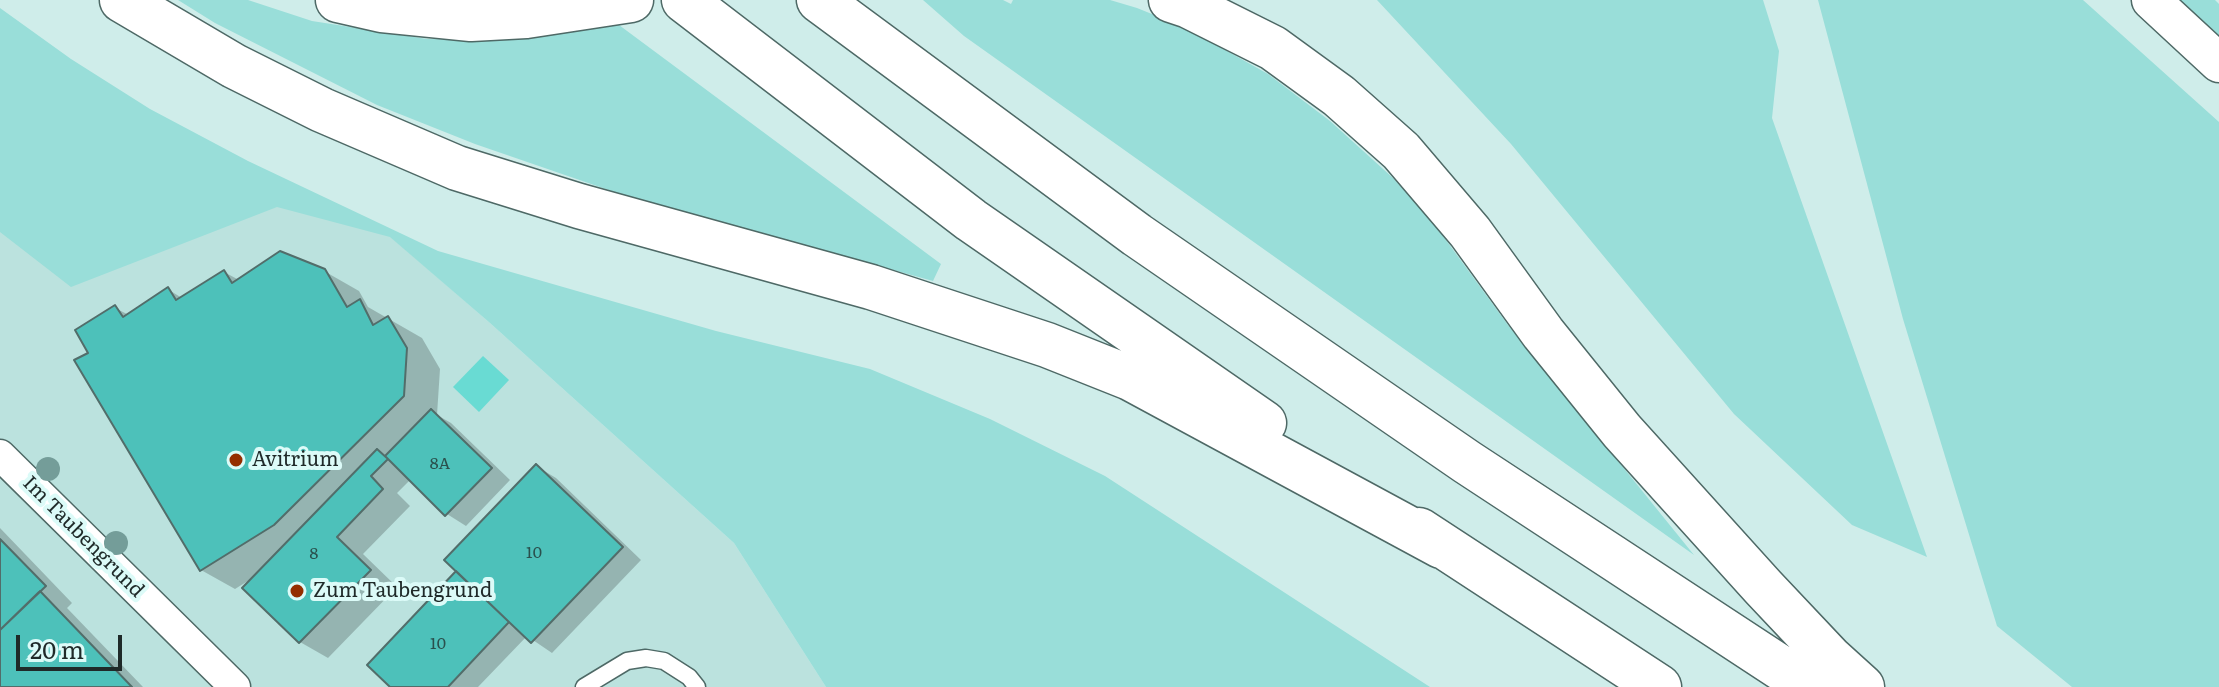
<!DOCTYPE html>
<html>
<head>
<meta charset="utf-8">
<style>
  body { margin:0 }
  #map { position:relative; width:2219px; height:687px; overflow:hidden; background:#cfedea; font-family:Literata,serif }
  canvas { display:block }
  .scale { position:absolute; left:16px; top:635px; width:106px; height:36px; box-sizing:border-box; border:4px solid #1f2a29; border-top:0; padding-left:10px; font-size:24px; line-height:28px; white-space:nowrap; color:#1f2a29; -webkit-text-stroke:6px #dcfbf8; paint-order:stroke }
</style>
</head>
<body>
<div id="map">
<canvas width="2219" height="687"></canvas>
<div class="scale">20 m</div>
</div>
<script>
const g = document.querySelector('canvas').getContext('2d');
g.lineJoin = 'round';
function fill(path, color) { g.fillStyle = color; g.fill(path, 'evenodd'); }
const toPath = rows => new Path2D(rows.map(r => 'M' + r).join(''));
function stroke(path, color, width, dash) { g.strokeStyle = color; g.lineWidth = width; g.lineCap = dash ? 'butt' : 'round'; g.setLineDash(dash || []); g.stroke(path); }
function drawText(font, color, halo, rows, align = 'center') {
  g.font = font + ' Literata,serif'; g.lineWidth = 8; g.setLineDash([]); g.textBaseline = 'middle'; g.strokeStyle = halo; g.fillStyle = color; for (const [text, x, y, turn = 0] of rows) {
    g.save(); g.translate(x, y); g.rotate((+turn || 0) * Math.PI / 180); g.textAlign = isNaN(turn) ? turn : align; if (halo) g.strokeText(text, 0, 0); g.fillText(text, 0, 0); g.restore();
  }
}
const built = toPath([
  [0,132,249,189,390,236,490,323,734,543,826,687,0,687]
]);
const green = toPath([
  [178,0,248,0,312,21,427,39,514,40,619,25,941,264,933,281,626,196,475,144,377,105,215,23],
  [923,0,1003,0,1011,4,1013,0,1110,0,1137,8,1184,27,1268,74,1330,121,1393,178,1435,225,1508,325,1694,555,964,36],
  [1377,0,1763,0,1779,51,1772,118,1927,557,1852,525,1734,414,1511,144],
  [1818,0,2083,0,2219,122,2219,687,2072,687,1997,626,1903,319],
  [2180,0,2215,0,2219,4,2219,36],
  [0,8,71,59,150,109,248,161,438,251,716,331,870,369,990,419,1105,476,1430,687,826,687,734,543,490,323,390,237,277,207,71,287,0,232]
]);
const water = toPath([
  [483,356,509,380,479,412,453,387]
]);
const shadow = toPath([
  [324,271,359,291,368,307,422,338,440,369,437,415,451,423,510,480,466,526,447,514,411,479,397,493,410,506,363,554,397,587,328,658,300,642,251,579,235,589,201,570,115,308,129,315,169,290,182,298,224,272,239,280],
  [536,466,556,478,641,560,552,653,527,636,478,687,393,687,459,571],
  [0,528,72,603,67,608,143,687,0,687]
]);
const building = toPath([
  [280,251,325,269,347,307,360,299,373,325,388,316,407,348,404,396,274,525,200,571,74,360,88,353,75,330,115,305,123,317,168,287,176,300,224,270,232,283,280,251],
  [431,409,492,468,445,516,385,456,431,409],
  [377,449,388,459,371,476,383,489,337,537,371,570,299,643,242,588,377,449],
  [536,464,623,547,531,643,444,560,536,464],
  [0,539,46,586,0,630,0,539],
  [456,571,509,622,448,687,390,687,367,665,456,571],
  [40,591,132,687,0,687,0,630,40,591]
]);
const service = toPath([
  [584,687,627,661,646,658,664,661,689,677,697,687]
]);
const minor = toPath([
  [0,455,235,687]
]);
const tertiary = toPath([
  [2151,0,2219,63]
]);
const motorway = toPath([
  [122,0,234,66,322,110,457,168,579,206,871,287,1047,345,1130,378,1441,546],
  [338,0,382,10,471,19,526,16,631,0],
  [684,0,971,220,1264,423],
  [819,0,1137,235,1467,462,1810,687],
  [1171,0,1189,6,1273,48,1339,96,1401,151,1470,232,1543,333,1622,431,1763,587,1830,658,1862,687],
  [1419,530,1659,687]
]);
const trees = [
  [48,469],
  [116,543]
];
const markers = [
  [236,460,8,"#942e00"],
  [297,591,8,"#942e00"]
];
const numberNames = [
  ["8A",440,464],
  ["10",534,553],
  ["8",314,554],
  ["10",438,644]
];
const poiNames = [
  ["Avitrium",252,460],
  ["Zum Taubengrund",313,591]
];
const streetNames = [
  ["Im Taubengrund",83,537,45]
];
fill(built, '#bbe2de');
fill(green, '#99ded9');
fill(water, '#69dbd3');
fill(shadow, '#0003');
fill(building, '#4dc1ba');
stroke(building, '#526d6a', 2);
stroke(service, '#4e6966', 19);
stroke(minor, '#4e6966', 33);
stroke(tertiary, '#4e6966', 41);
stroke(motorway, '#4e6966', 47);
stroke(service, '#fff', 16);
stroke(minor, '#fff', 30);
stroke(tertiary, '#fff', 38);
stroke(motorway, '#fff', 44);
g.fillStyle = '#749d99';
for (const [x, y] of trees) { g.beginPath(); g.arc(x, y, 12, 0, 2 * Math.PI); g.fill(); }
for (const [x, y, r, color] of markers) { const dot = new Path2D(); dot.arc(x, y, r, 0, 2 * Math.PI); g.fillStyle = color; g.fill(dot); stroke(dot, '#dcfbf8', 3); }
drawText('16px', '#2a504d', null, numberNames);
drawText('20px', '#1f2a29', '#dcfbf8', poiNames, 'left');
drawText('20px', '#1f2a29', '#dcfbf8', streetNames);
</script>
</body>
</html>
